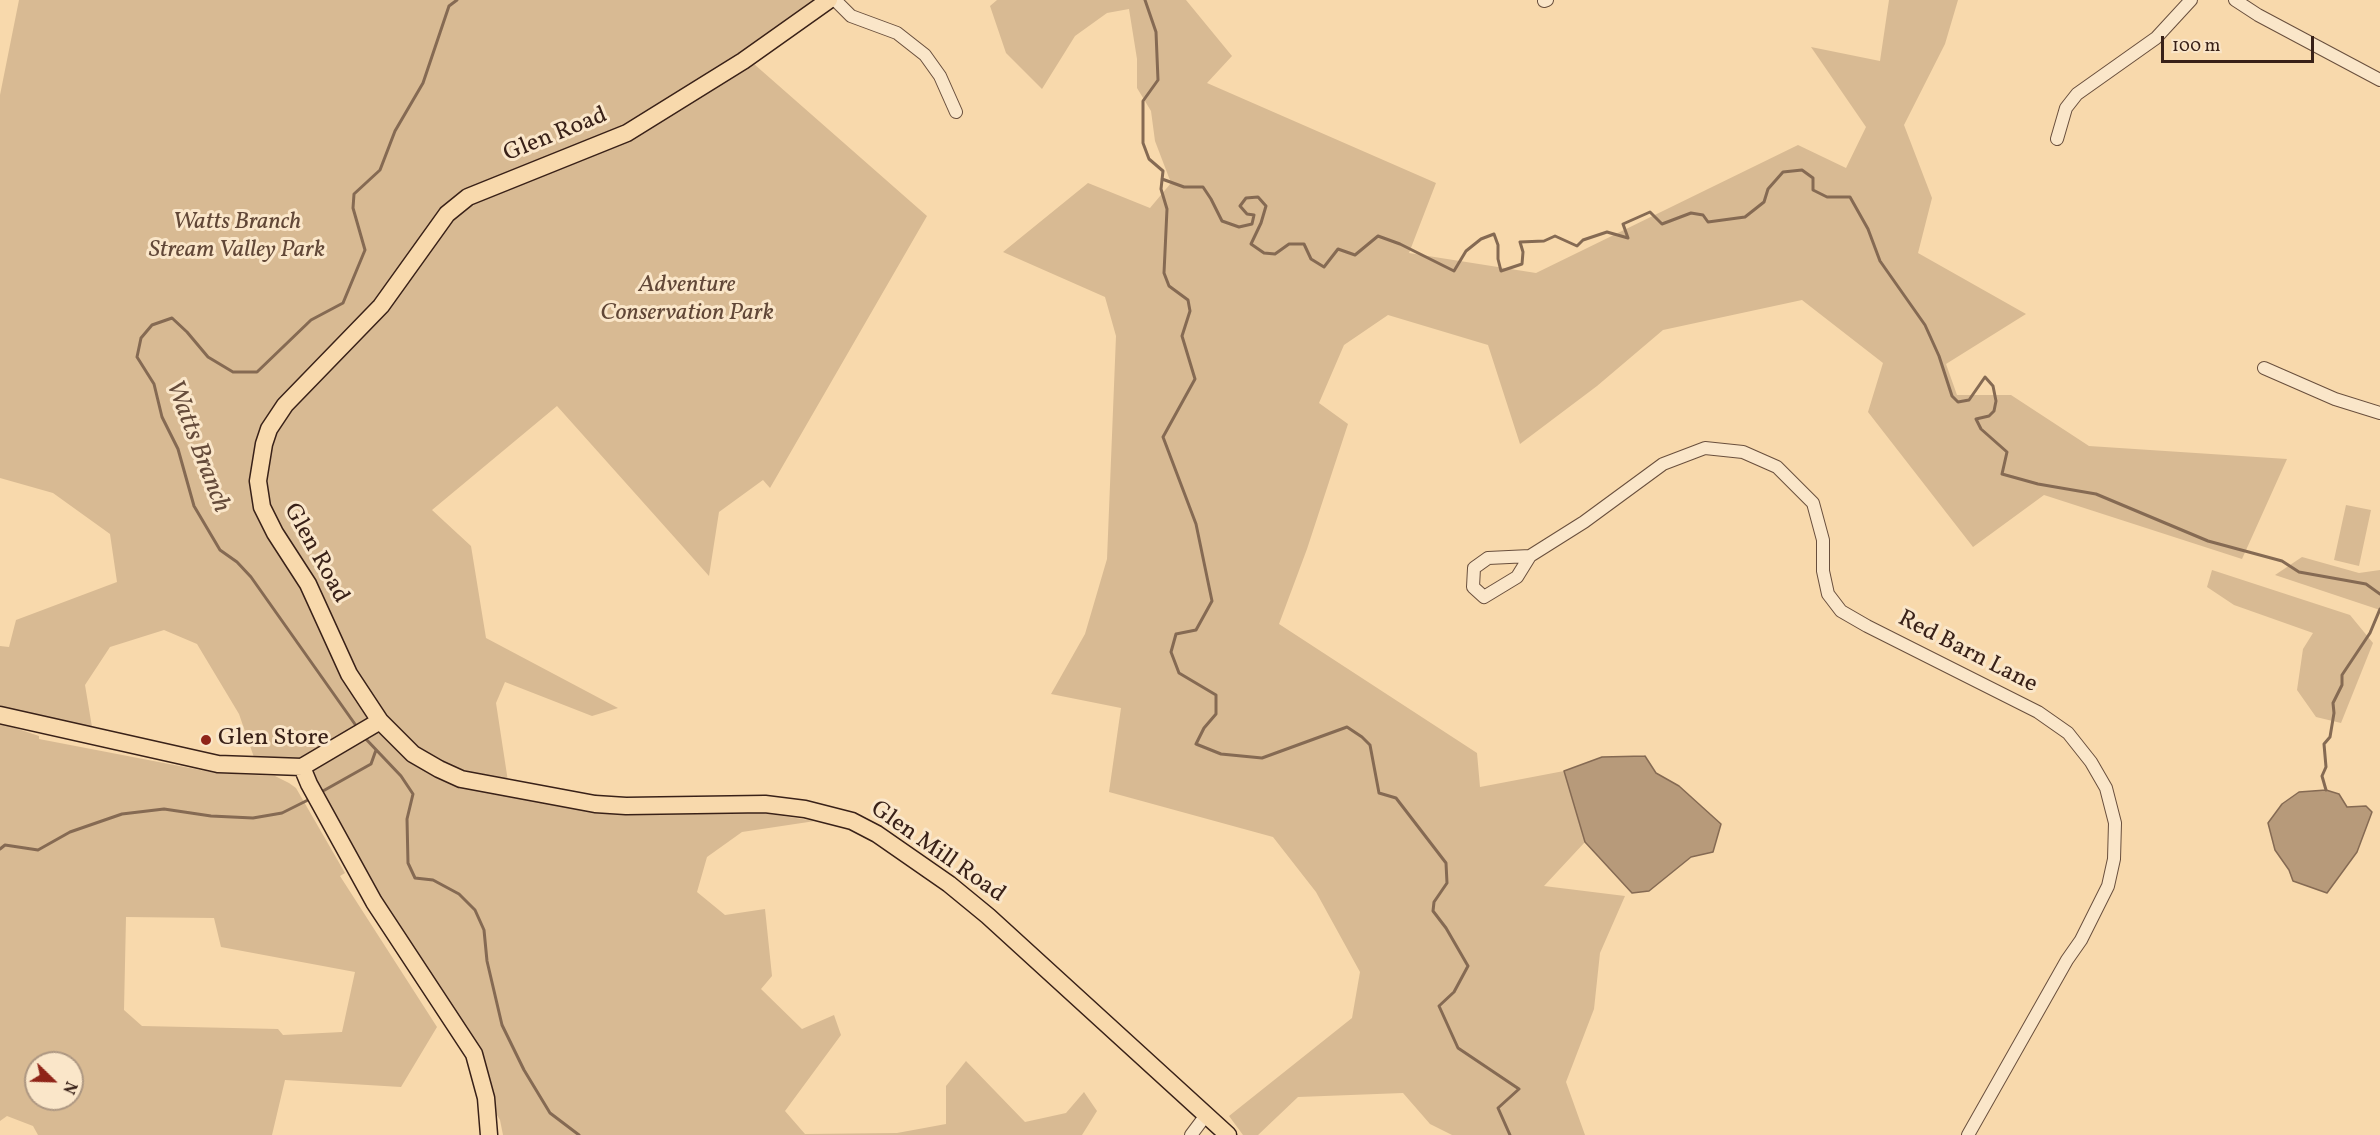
<!DOCTYPE html>
<html>
<head>
<meta charset="utf-8">
<style>
  body { margin:0 }
  #map { position:relative; width:2380px; height:1135px; overflow:hidden; background:#f8d9ac; font-family:Vollkorn,serif }
  canvas { display:block }
  .north { position:absolute; left:24px; top:1051px; width:60px; height:60px; box-sizing:border-box; background:#fae6c9; border:2px solid #ad9782; border-radius:50%; rotate:113deg; font-size:16px; font-weight:700; line-height:24px; text-align:center; color:#392118 }
  .north::after { content:''; display:block; margin:auto; width:21px; height:27px; background:#8f2418; clip-path:polygon(50% 0,100% 100%,50% 72%,0 100%) }
  .scale { position:absolute; left:2161px; top:36px; width:153px; height:27px; box-sizing:border-box; border:3px solid #392118; border-top:0; padding-left:8px; font-size:18px; line-height:21px; white-space:nowrap; color:#392118; -webkit-text-stroke:4px #fae6c9; paint-order:stroke }
</style>
</head>
<body>
<div id="map">
<canvas width="2380" height="1135"></canvas>
<div class="north">N</div>
<div class="scale">100 m</div>
</div>
<script>
const g = document.querySelector('canvas').getContext('2d');
g.lineJoin = 'round';
function fill(path, color) { g.fillStyle = color; g.fill(path, 'evenodd'); }
const toPath = rows => new Path2D(rows.map(r => 'M' + r).join(''));
function stroke(path, color, width, dash) { g.strokeStyle = color; g.lineWidth = width; g.lineCap = dash ? 'butt' : 'round'; g.setLineDash(dash || []); g.stroke(path); }
function drawText(font, color, halo, rows, align = 'center') {
  g.font = font + ' Vollkorn,serif'; g.lineWidth = 6; g.setLineDash([]); g.textBaseline = 'middle'; g.strokeStyle = halo; g.fillStyle = color; for (const [text, x, y, turn = 0] of rows) {
    g.save(); g.translate(x, y); g.rotate((+turn || 0) * Math.PI / 180); g.textAlign = isNaN(turn) ? turn : align; if (halo) g.strokeText(text, 0, 0); g.fillText(text, 0, 0); g.restore();
  }
}
const green = toPath([
  [19,0,829,0,610,149,754,64,927,216,770,488,763,480,719,512,709,576,557,406,432,510,471,546,486,638,618,708,592,716,505,682,496,703,509,788,656,809,652,815,750,811,815,821,742,832,707,857,697,892,725,915,765,909,772,976,761,989,802,1029,834,1015,841,1035,785,1111,805,1134,897,1133,946,1124,946,1086,966,1061,1025,1122,1066,1113,1084,1092,1097,1111,1082,1135,503,1135,500,1120,486,1098,474,1054,302,767,257,766,239,714,197,644,164,630,110,647,85,685,92,727,0,706,0,646,9,647,16,620,117,582,110,534,53,493,0,478,0,95],
  [997,0,1186,0,1232,56,1207,83,1436,183,1409,253,1536,273,1798,145,1846,168,1866,127,1811,47,1880,61,1889,0,1958,0,1945,44,1904,125,1932,198,1918,253,2026,314,1946,364,1957,395,2011,395,2089,446,2287,459,2242,559,2044,495,1973,547,1868,412,1883,363,1802,300,1663,330,1597,386,1520,444,1488,345,1388,315,1344,345,1319,403,1348,424,1307,549,1279,624,1477,753,1480,787,1564,771,1585,842,1544,886,1625,896,1600,953,1594,1009,1566,1082,1585,1135,1452,1135,1430,1124,1403,1093,1298,1097,1258,1135,1243,1135,1229,1116,1352,1018,1360,972,1316,892,1273,837,1109,792,1121,708,1051,694,1085,634,1107,559,1116,336,1105,297,1003,252,1088,183,1150,208,1171,183,1155,141,1151,111,1137,88,1137,59,1129,9,1107,13,1075,36,1042,89,1006,53,990,6],
  [2346,505,2371,510,2359,566,2334,560],
  [2302,557,2359,573,2380,570,2380,610,2275,575],
  [2212,570,2350,615,2373,643,2341,723,2316,717,2297,690,2303,649,2313,633,2234,605,2207,587],
  [0,723,39,736,39,739,216,773,275,776,289,783,296,788,345,873,340,876,437,1027,401,1087,285,1080,272,1135,38,1135,33,1126,7,1116,0,1121],
  [126,917,214,918,221,947,355,972,342,1032,283,1035,278,1029,142,1026,124,1010],
  [36,1063,72,1063,72,1099,36,1099]
]);
const water = toPath([
  [1645,756,1656,773,1679,786,1721,824,1713,852,1691,857,1649,891,1632,893,1585,842,1564,771,1602,757,1645,756],
  [2326,790,2339,794,2347,807,2366,806,2372,812,2357,852,2327,893,2293,881,2289,870,2275,850,2268,823,2282,804,2299,792,2326,790]
]);
const stream = toPath([
  [1145,0,1156,32,1158,80,1143,101,1143,143,1149,159,1163,171,1161,189,1167,209,1164,273,1169,286,1188,300,1190,311,1182,336,1195,379,1163,437,1196,524,1212,601,1196,630,1176,634,1171,652,1179,673,1216,695,1216,714,1204,728,1196,744,1221,754,1262,758,1347,727,1362,737,1370,745,1379,793,1396,798,1446,863,1447,883,1434,902,1433,911,1446,928,1468,966,1454,992,1439,1006,1458,1048,1519,1089,1498,1108,1510,1135],
  [1162,179,1184,187,1203,187,1211,199,1222,221,1239,227,1252,224,1254,215,1247,214,1240,206,1246,198,1258,197,1266,206,1261,223,1251,244,1264,253,1275,254,1289,244,1304,244,1311,259,1324,267,1338,249,1355,255,1378,236,1400,244,1454,271,1466,251,1481,239,1494,234,1498,245,1498,259,1501,271,1522,264,1523,252,1520,242,1544,241,1555,236,1577,246,1583,240,1607,232,1628,238,1623,224,1650,212,1662,224,1691,213,1703,215,1708,222,1745,217,1764,202,1768,189,1783,172,1802,170,1813,178,1813,190,1827,197,1850,197,1868,229,1880,261,1925,325,1939,356,1952,396,1958,402,1969,400,1985,377,1993,386,1996,401,1994,411,1989,416,1976,419,1981,429,2007,452,2002,474,2038,484,2096,494,2208,541,2282,561,2299,572,2366,584,2380,594],
  [357,727,251,577,237,562,220,550,194,506,178,449,162,417,154,384,137,357,141,338,152,325,172,318,187,332,208,357,233,372,257,372,311,320,343,303,365,250,353,208,354,194,380,170,395,131,423,83,449,6,457,0],
  [364,737,401,776,413,794,407,819,408,863,415,878,433,880,459,894,475,910,484,930,487,961,502,1025,524,1070,550,1113,579,1135],
  [2326,790,2322,776,2326,767,2324,744,2330,737,2334,713,2333,703,2342,685,2342,675,2370,633,2380,609],
  [323,791,371,764,376,750],
  [0,849,5,845,38,850,70,832,122,814,164,809,211,816,253,818,282,813,308,800]
]);
const minor = toPath([
  [835,0,851,16,897,33,925,55,940,76,956,112],
  [2235,0,2258,15,2380,80],
  [1544,1,1547,0],
  [2057,139,2066,108,2077,94,2156,38,2191,0],
  [2264,368,2335,399,2380,413],
  [1530,556,1488,558,1474,568,1473,587,1484,597,1517,577,1530,556,1584,522,1663,464,1705,448,1743,452,1777,467,1813,503,1823,540,1823,571,1828,594,1841,611,1867,626,2038,712,2068,733,2091,762,2106,788,2115,823,2114,859,2108,886,2081,940,2067,960,1968,1135],
  [1191,1135,1206,1115]
]);
const major = toPath([
  [829,0,743,61,627,133,468,197,447,214,381,306,285,405,269,429,264,444,258,481,262,507,275,533,308,584,349,674,380,721,413,754,439,769,461,779,595,804,626,806,765,804,805,809,852,821,877,834,949,884,988,916,1228,1135],
  [0,715,218,764,302,767],
  [302,767,309,784,374,902,474,1054,486,1098,489,1135],
  [302,767,380,721]
]);
const markers = [
  [206,740,6,"#8f2418"]
];
const streetNames = [
  ["Glen Road",556,136,-22],
  ["Glen Road",315,554,61],
  ["Red Barn Lane",1967,653,27],
  ["Glen Mill Road",937,853,35]
];
const parkNames = [
  ["Watts Branch",237,224],
  ["Stream Valley Park",237,252],
  ["Adventure",687,287],
  ["Conservation Park",687,315]
];
const poiNames = [
  ["Glen Store",218,740]
];
const waterNames = [
  ["Watts Branch",196,447,69]
];
fill(green, '#d8ba93');
fill(water, '#b79a7a');
stroke(water, '#856a53', 1.5);
stroke(stream, '#856a53', 3);
stroke(minor, '#694f3d', 14);
stroke(major, '#392118', 19);
stroke(minor, '#fae6c9', 12);
stroke(major, '#f8d9ac', 16);
for (const [x, y, r, color] of markers) { const dot = new Path2D(); dot.arc(x, y, r, 0, 2 * Math.PI); g.fillStyle = color; g.fill(dot); stroke(dot, '#fae6c9', 2); }
drawText('24px', '#392118', '#fae6c9', streetNames);
drawText('italic 24px', '#614737', '#fae6c9', parkNames);
drawText('24px', '#392118', '#fae6c9', poiNames, 'left');
drawText('italic 26px', '#654b3a', '#fae6c9', waterNames);
</script>
</body>
</html>
